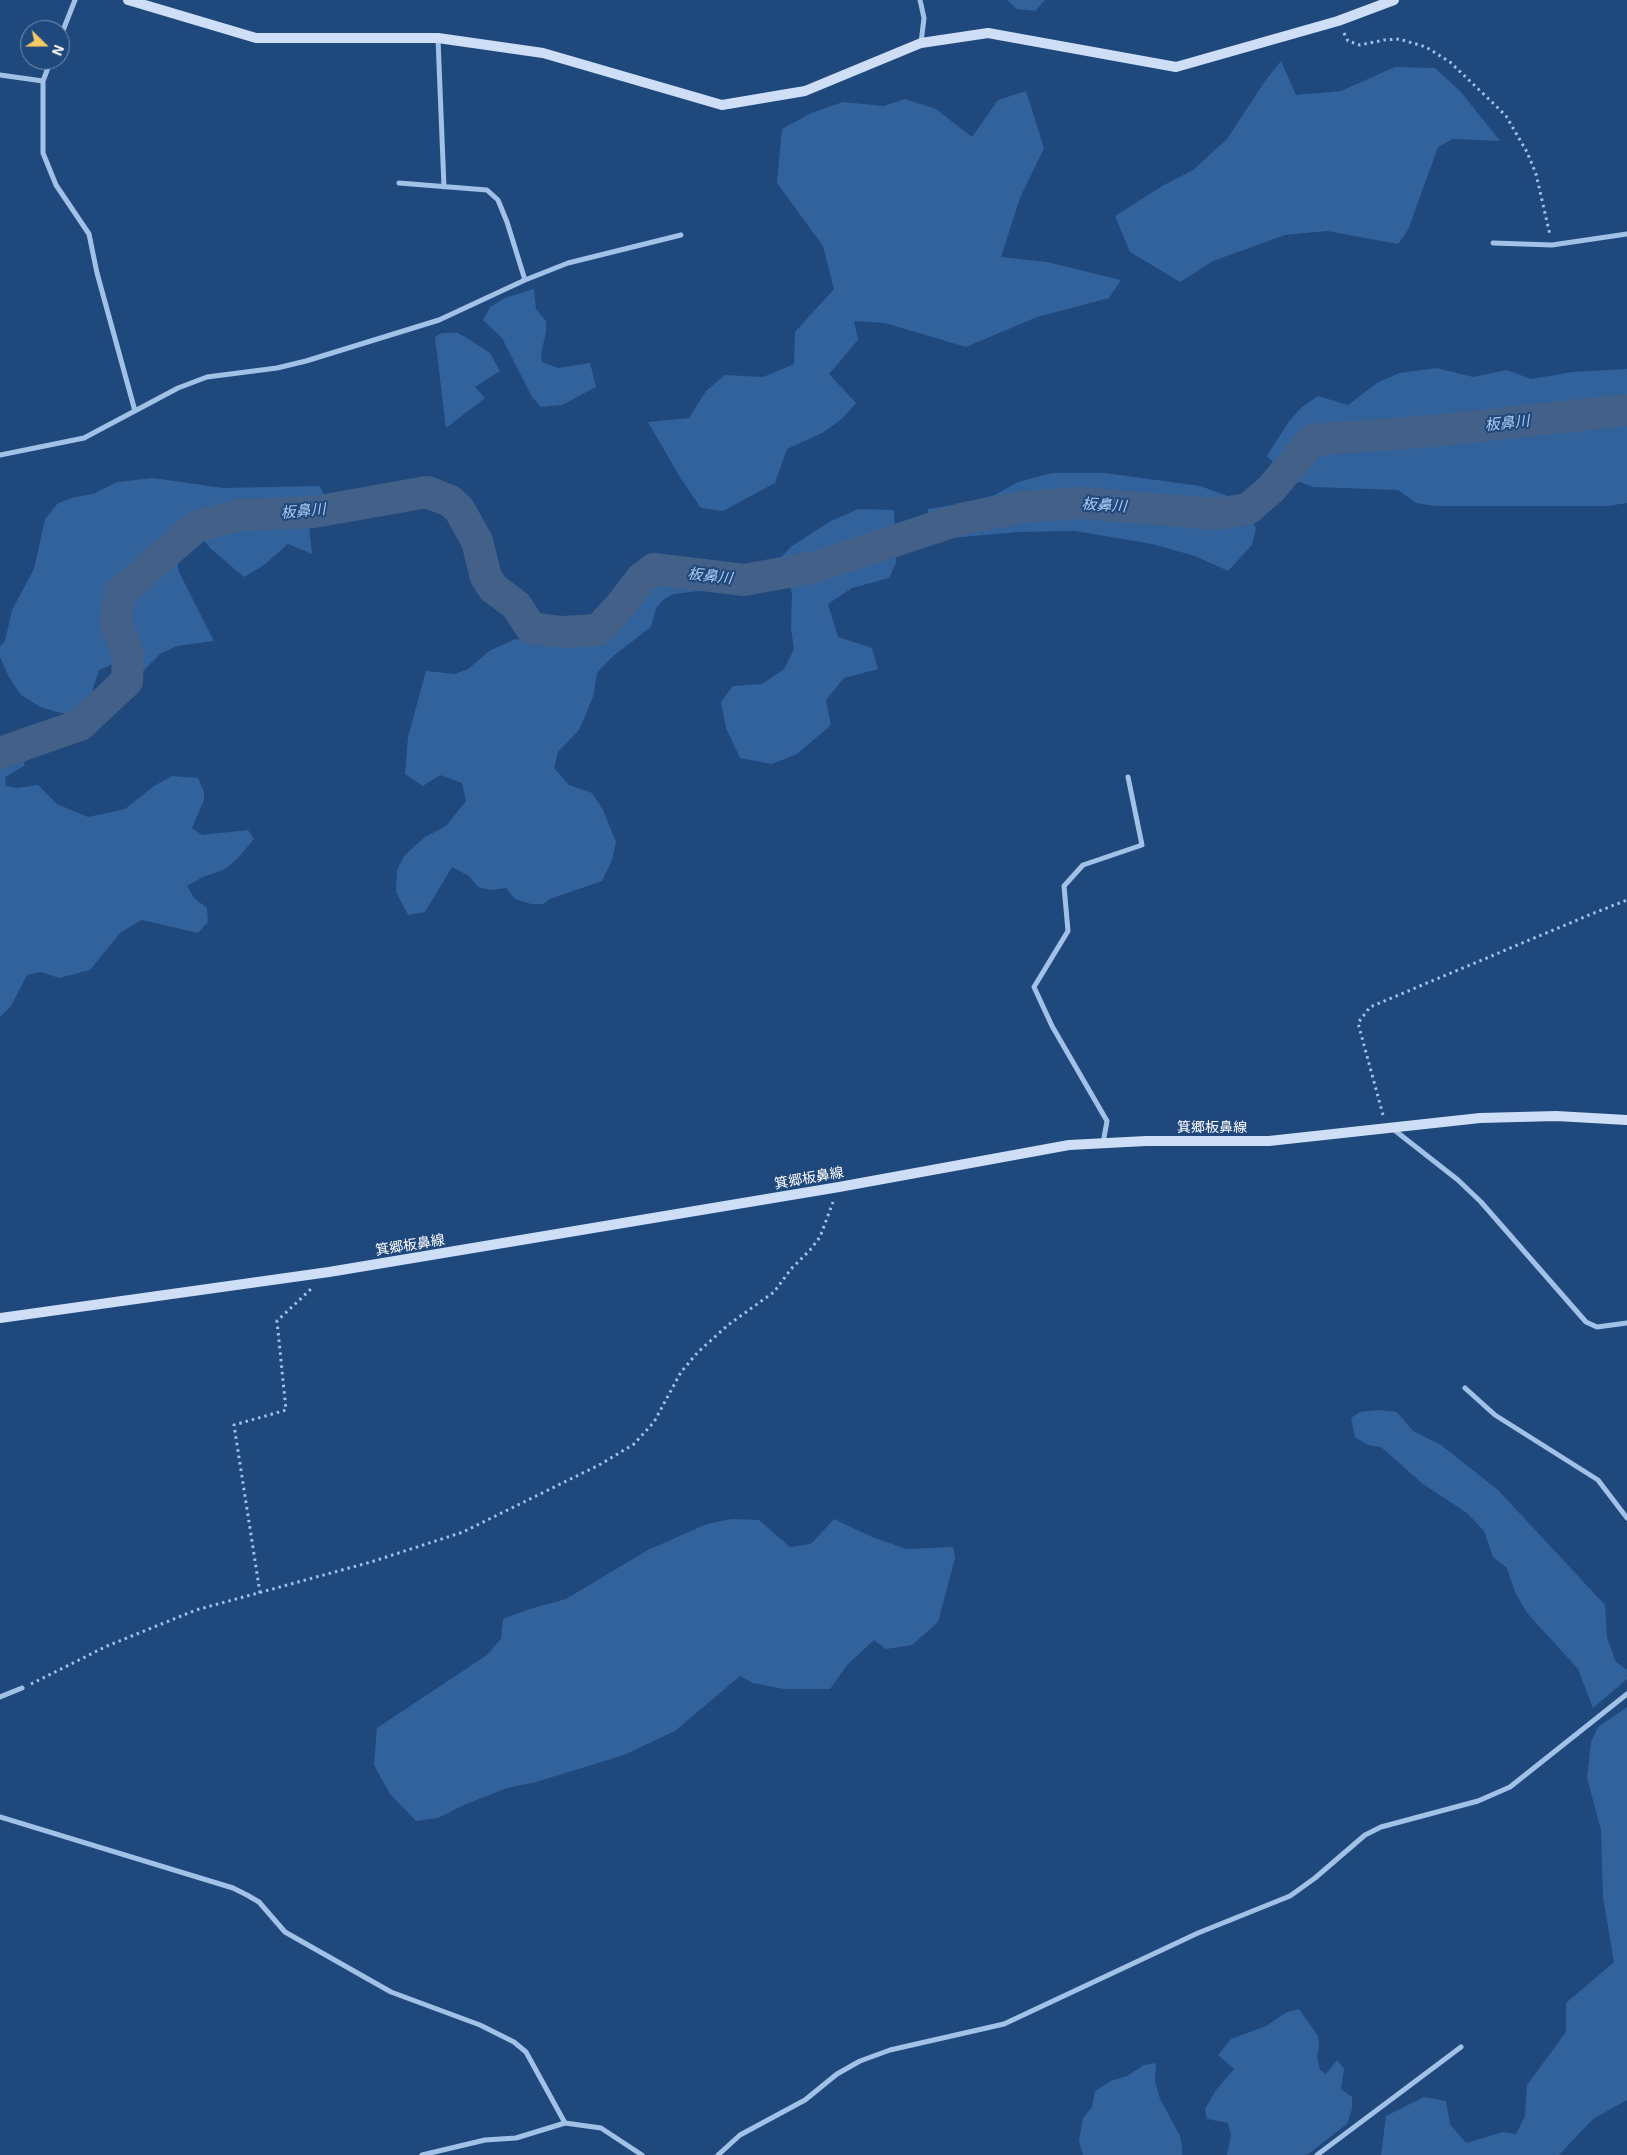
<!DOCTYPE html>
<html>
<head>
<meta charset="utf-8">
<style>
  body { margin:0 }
  #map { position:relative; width:1627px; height:2155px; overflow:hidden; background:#1f487d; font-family:"Exo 2",sans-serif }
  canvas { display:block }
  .north { position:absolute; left:20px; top:20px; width:50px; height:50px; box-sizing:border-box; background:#1f487d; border:1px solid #7991b1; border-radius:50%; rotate:112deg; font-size:14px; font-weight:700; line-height:20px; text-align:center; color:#fff }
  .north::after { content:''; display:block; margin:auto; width:18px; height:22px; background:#f5ca63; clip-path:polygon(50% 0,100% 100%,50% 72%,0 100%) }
</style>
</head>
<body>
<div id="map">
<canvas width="1627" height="2155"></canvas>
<div class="north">N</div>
</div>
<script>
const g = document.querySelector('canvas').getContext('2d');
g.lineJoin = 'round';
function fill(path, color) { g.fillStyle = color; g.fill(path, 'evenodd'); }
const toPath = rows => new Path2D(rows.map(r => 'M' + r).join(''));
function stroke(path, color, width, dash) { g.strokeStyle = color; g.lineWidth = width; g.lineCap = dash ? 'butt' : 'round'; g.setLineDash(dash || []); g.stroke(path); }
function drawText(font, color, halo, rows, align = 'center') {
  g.font = font + ' "Exo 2","Noto Sans JP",sans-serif'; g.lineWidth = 4; g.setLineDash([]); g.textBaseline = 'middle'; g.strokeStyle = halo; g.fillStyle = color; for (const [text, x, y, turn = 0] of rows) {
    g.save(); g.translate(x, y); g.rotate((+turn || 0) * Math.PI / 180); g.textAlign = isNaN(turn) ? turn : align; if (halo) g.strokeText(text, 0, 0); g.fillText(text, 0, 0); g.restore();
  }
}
const green = toPath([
  [1007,0,1045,0,1035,11,1017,9],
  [1281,61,1296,95,1341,91,1395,67,1435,68,1461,92,1500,141,1453,139,1438,147,1408,230,1398,244,1327,231,1285,235,1213,261,1180,282,1130,252,1115,216,1164,185,1193,170,1227,139,1265,81],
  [1026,91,1044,148,1020,198,1001,257,1047,262,1121,280,1109,298,1037,317,966,347,885,323,854,321,858,340,829,374,856,403,842,419,822,433,787,449,775,483,723,511,701,508,681,479,648,422,689,418,706,391,725,375,763,377,794,364,795,332,834,289,823,246,777,183,782,129,811,113,843,102,884,106,905,99,936,109,972,137,998,100],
  [534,289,536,309,546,321,546,332,541,354,542,362,558,368,590,363,596,387,562,405,541,407,532,397,502,338,483,320,490,307,505,298],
  [442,333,458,333,472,341,490,353,500,371,475,387,485,398,446,428,435,337],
  [1437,368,1473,377,1507,370,1531,379,1573,372,1627,369,1627,503,1607,506,1435,506,1416,503,1398,490,1314,487,1290,479,1267,456,1289,421,1302,407,1318,396,1348,405,1377,383,1399,373],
  [1052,473,1105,473,1200,486,1239,500,1256,528,1252,545,1228,571,1195,556,1152,544,1075,531,1017,532,930,540,928,509,959,504,995,495,1018,482],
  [153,478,223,488,319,486,327,499,307,506,312,554,288,544,264,565,244,577,210,548,188,522,173,536,179,572,214,641,177,646,160,654,142,672,116,663,99,670,92,692,80,713,61,713,40,707,21,695,9,677,0,657,0,646,5,641,12,610,34,569,45,519,58,503,75,497,93,494,117,482],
  [858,509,894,510,896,563,889,578,852,588,828,604,838,637,872,648,878,669,844,678,826,700,831,725,797,754,772,764,740,758,726,728,721,702,733,686,762,684,784,669,794,649,791,629,792,593,781,557,792,546,829,522],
  [727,570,759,572,759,587,746,589,714,589,674,594,664,599,656,608,651,627,612,657,597,673,593,697,579,730,558,752,554,768,569,785,592,793,603,810,616,842,612,860,602,881,550,899,543,904,531,904,515,899,506,888,491,890,478,887,469,876,452,867,425,912,408,915,396,892,397,870,404,856,425,837,446,826,466,801,462,783,440,775,423,786,405,774,408,737,426,671,455,674,468,669,489,651,516,639,575,645,597,644,632,609,653,583,677,574],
  [19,755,25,757,24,766,5,777,6,786,17,788,38,785,57,804,88,817,125,809,154,786,172,776,198,778,204,792,204,800,192,828,202,835,248,830,254,839,238,858,225,869,203,877,187,886,194,898,207,908,208,922,198,933,142,920,121,932,90,970,59,978,41,972,27,975,11,1006,0,1017,0,764],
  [1380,1410,1397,1412,1413,1431,1441,1445,1498,1490,1605,1605,1607,1638,1616,1662,1627,1670,1627,1679,1593,1708,1578,1669,1527,1613,1515,1592,1507,1568,1493,1557,1484,1531,1467,1513,1423,1484,1381,1447,1368,1445,1355,1437,1351,1418,1360,1412],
  [732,1519,759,1520,790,1547,811,1544,834,1519,872,1537,907,1549,953,1547,955,1558,938,1622,912,1645,886,1649,874,1640,847,1665,830,1689,784,1689,753,1683,740,1676,675,1731,624,1755,536,1782,507,1788,464,1805,438,1818,416,1821,390,1794,374,1765,377,1728,487,1655,501,1639,503,1619,530,1609,566,1599,648,1550,707,1524],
  [1627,1707,1627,2100,1593,2119,1559,2155,1381,2155,1386,2116,1424,2097,1446,2101,1450,2124,1466,2143,1503,2132,1516,2134,1525,2116,1527,2085,1566,2032,1566,2003,1614,1962,1603,1897,1601,1830,1587,1778,1591,1742,1598,1727],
  [1299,2009,1318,2036,1319,2046,1317,2057,1320,2070,1326,2074,1337,2060,1344,2069,1341,2089,1352,2097,1352,2109,1347,2124,1307,2155,1227,2155,1231,2135,1228,2123,1207,2119,1205,2109,1216,2090,1234,2069,1218,2055,1231,2039,1266,2026,1287,2012],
  [1156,2063,1155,2081,1160,2099,1180,2136,1182,2146,1182,2155,1083,2155,1079,2141,1083,2118,1092,2107,1095,2091,1111,2081,1127,2076,1144,2065]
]);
const river = toPath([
  [0,753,80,725,127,681,128,653,115,624,120,593,197,526,240,515,314,512,427,492,450,501,459,509,477,541,486,577,493,588,516,605,531,628,562,632,598,630,622,604,641,579,654,569,744,580,815,567,961,519,1022,507,1079,503,1216,514,1248,509,1271,489,1312,440,1434,431,1627,410]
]);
const path = toPath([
  [1344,33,1348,41,1360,45,1384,40,1399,39,1426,47,1450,62,1494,104,1506,116,1527,152,1536,174,1550,235],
  [1383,1115,1358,1023,1370,1007,1589,915,1627,900],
  [260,1593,234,1425,286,1410,277,1321,311,1289],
  [31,1684,107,1646,196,1610,371,1562,463,1532,601,1464,634,1444,654,1422,681,1372,698,1352,728,1325,774,1292,791,1269,810,1250,820,1237,833,1202]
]);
const street = toPath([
  [920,0,924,18,921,43],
  [60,38,75,0],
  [438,39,444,187],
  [51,60,43,81,43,153,56,185,89,234,97,273,135,411],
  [0,75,43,81],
  [399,183,487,190,498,200,507,222,525,280],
  [1493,243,1552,245,1627,234],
  [0,455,84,438,178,388,207,377,277,368,306,361,439,320,525,280,568,263,681,235],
  [1393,1129,1458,1180,1481,1202,1586,1322,1597,1327,1627,1323],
  [1103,1143,1107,1121,1052,1026,1034,987,1068,931,1064,886,1083,865,1142,845,1128,777],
  [1465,1388,1495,1415,1598,1480,1627,1518],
  [0,1697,22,1688],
  [0,1817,233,1888,247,1895,259,1902,285,1932,391,1992,480,2025,514,2042,526,2052,565,2123],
  [422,2155,485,2140,516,2138,565,2123,601,2128,642,2155],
  [718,2155,740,2135,805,2100,837,2074,860,2061,890,2050,1004,2024,1198,1933,1290,1896,1315,1878,1365,1835,1381,1827,1478,1801,1510,1787,1627,1694],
  [1317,2155,1461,2047]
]);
const secondary = toPath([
  [128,0,256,38,438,38,543,53,722,105,805,91,921,43,988,33,1176,67,1338,21,1394,0],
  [0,1318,329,1272,839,1187,1069,1145,1146,1141,1269,1141,1480,1118,1556,1116,1627,1120]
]);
const streetNames = [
  ["箕郷板鼻線",1212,1127],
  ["箕郷板鼻線",809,1178,-10],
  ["箕郷板鼻線",410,1245,-9]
];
const waterNames = [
  ["板鼻川",1507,423,-6],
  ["板鼻川",1104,505,4],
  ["板鼻川",303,511,-5],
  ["板鼻川",710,576,7]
];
fill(green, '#32629b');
stroke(river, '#436188', 32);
stroke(path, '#a2c1e7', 3, [2.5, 4]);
stroke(street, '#a2c1e7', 5);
stroke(secondary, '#cddef6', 10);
drawText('14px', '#fff', '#1f487d', streetNames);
drawText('italic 15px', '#aecbef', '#1f487d', waterNames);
</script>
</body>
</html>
